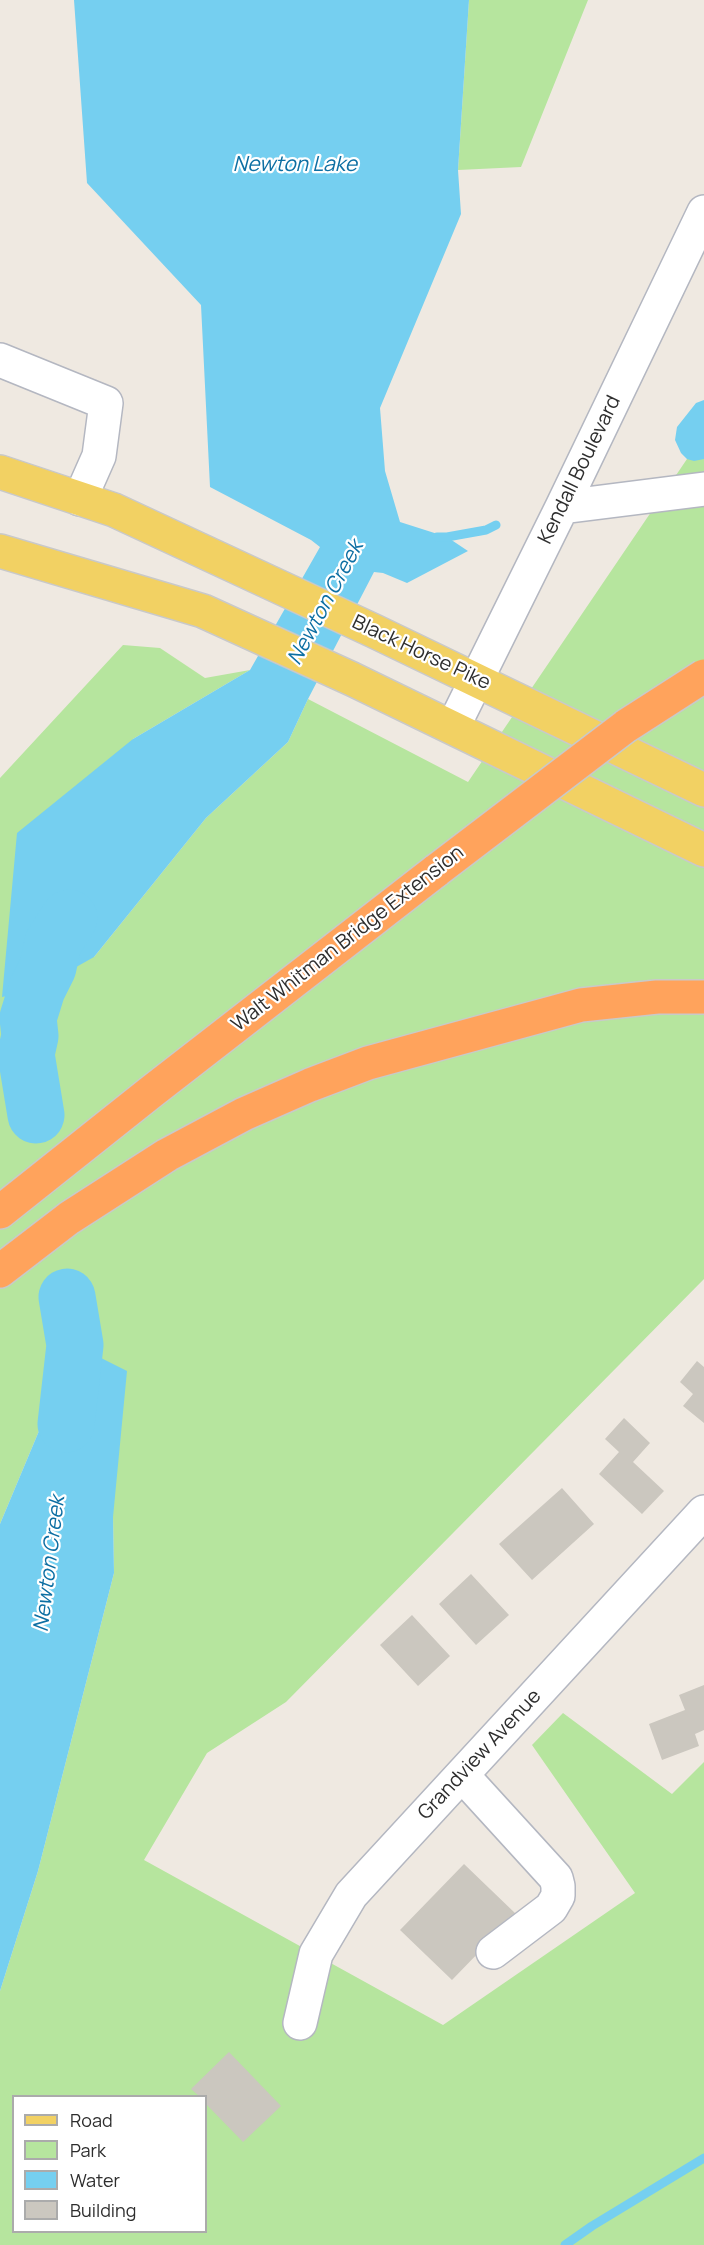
<!DOCTYPE html>
<html>
<head>
<meta charset="utf-8">
<style>
  body { margin:0 }
  #map { position:relative; width:704px; height:2245px; overflow:hidden; background:#efe9e1; font-family:Manrope,sans-serif }
  canvas { display:block }
  .legend { position:absolute; left:12px; top:2095px; width:195px; height:138px; box-sizing:border-box; background:#fff; border:2px solid #ababab; margin:0; padding:8px 10px; list-style:none; font-size:18px; color:#2e2e2e }
  .legend li { display:flex; align-items:center; gap:12px; height:30px }
  .legend b { width:30px; border:2px solid #ababab }
</style>
</head>
<body>
<div id="map">
<canvas width="704" height="2245"></canvas>
<ul class="legend">
<li><b style="height:8px;background:#f2d163"></b>Road</li>
<li><b style="height:16px;background:#b6e59e"></b>Park</li>
<li><b style="height:16px;background:#75cff0"></b>Water</li>
<li><b style="height:16px;background:#cbc7bf"></b>Building</li>
</ul>
</div>
<script>
const g = document.querySelector('canvas').getContext('2d');
g.lineJoin = 'round';
function fill(path, color) { g.fillStyle = color; g.fill(path, 'evenodd'); }
const toPath = rows => new Path2D(rows.map(r => 'M' + r).join(''));
function stroke(path, color, width, dash) { g.strokeStyle = color; g.lineWidth = width; g.lineCap = dash ? 'butt' : 'round'; g.setLineDash(dash || []); g.stroke(path); }
function drawText(font, color, halo, rows, align = 'center') {
  g.font = font + ' Manrope,sans-serif'; g.lineWidth = 4.5; g.setLineDash([]); g.textBaseline = 'middle'; g.strokeStyle = halo; g.fillStyle = color; for (const [text, x, y, turn = 0] of rows) {
    g.save(); g.translate(x, y); g.rotate((+turn || 0) * Math.PI / 180); g.textAlign = isNaN(turn) ? turn : align; if (halo) g.strokeText(text, 0, 0); g.fillText(text, 0, 0); g.restore();
  }
}
const green = toPath([
  [469,0,588,0,521,167,458,170],
  [704,457,704,1279,286,1702,207,1753,144,1860,443,2025,635,1893,532,1745,563,1713,672,1794,704,1762,704,2245,0,2245,0,1991,38,1871,114,1573,113,1517,75,1345,0,1524,0,778,123,645,160,648,205,678,250,670,133,739,94,957,206,818,288,742,308,699,468,782,687,459],
  [14,2096,206,2096,206,2232,14,2232]
]);
const water = toPath([
  [74,0,469,0,458,170,461,214,380,408,385,471,400,522,447,537,468,551,407,583,383,573,374,572,308,699,288,742,206,818,94,957,37,989,2,997,17,833,133,739,250,670,320,547,311,540,210,487,201,305,87,183],
  [704,400,704,459,694,461,687,459,681,453,675,440,677,427,696,403],
  [75,1345,127,1371,113,1517,114,1573,38,1871,0,1991,0,1524]
]);
const stream = toPath([
  [437,537,447,537,486,530,496,525],
  [565,2245,592,2226,704,2158]
]);
const river = toPath([
  [36,1115,26,1054,30,1036,28,1018,37,989,48,967,53,943,69,918],
  [66,1424,75,1345,67,1297]
]);
const building = toPath([
  [697,1361,704,1367,704,1423,683,1406,693,1394,680,1382],
  [624,1418,650,1443,633,1462,664,1491,642,1514,599,1474,619,1452,605,1439],
  [562,1488,594,1524,532,1580,499,1544],
  [471,1574,509,1615,476,1645,439,1604],
  [412,1615,450,1656,418,1686,380,1645],
  [704,1685,704,1730,695,1734,699,1746,662,1760,649,1724,685,1710,679,1695],
  [464,1864,516,1914,452,1980,400,1930],
  [229,2052,281,2106,243,2142,206,2104,206,2096,199,2096,191,2089]
]);
const minor = toPath([
  [0,360,106,403,99,456,80,499],
  [562,507,704,489],
  [453,727,562,507,704,212],
  [462,1775,556,1878,558,1886,558,1896,551,1908,493,1952],
  [300,2023,316,1954,351,1895,704,1512]
]);
const major = toPath([
  [0,472,114,510,374,631,704,790],
  [0,551,203,611,352,679,704,850]
]);
const highway = toPath([
  [0,1212,151,1092,437,870],
  [0,1271,69,1218,167,1155,244,1114,310,1085,368,1063,581,1005,657,997,704,997]
]);
const highwayBridge = toPath([
  [437,870,626,726,704,676]
]);
const streetNames = [
  ["Kendall Boulevard",580,470,-64],
  ["Black Horse Pike",421,653,25],
  ["Walt Whitman Bridge Extension",348,939,-38],
  ["Grandview Avenue",480,1755,-47]
];
const waterNames = [
  ["Newton Lake",295,165],
  ["Newton Creek",326,603,-62],
  ["Newton Creek",50,1564,-83]
];
fill(green, '#b6e59e');
fill(water, '#75cff0');
stroke(stream, '#75cff0', 9);
stroke(river, '#75cff0', 57);
fill(building, '#cbc7bf');
stroke(minor, '#b4b7c1', 36);
stroke(major, '#c9c9c9', 36);
stroke(highway, '#c9c9c9', 36);
stroke(minor, '#fff', 33);
stroke(major, '#f2d163', 33);
stroke(highway, '#ffa35c', 33);
stroke(highwayBridge, '#c9c9c9', 36, []);
stroke(highwayBridge, '#ffa35c', 33);
drawText('20px', '#2e2e2e', '#fff', streetNames);
drawText('italic 21px', '#0d6fa3', '#fff', waterNames);
</script>
</body>
</html>
